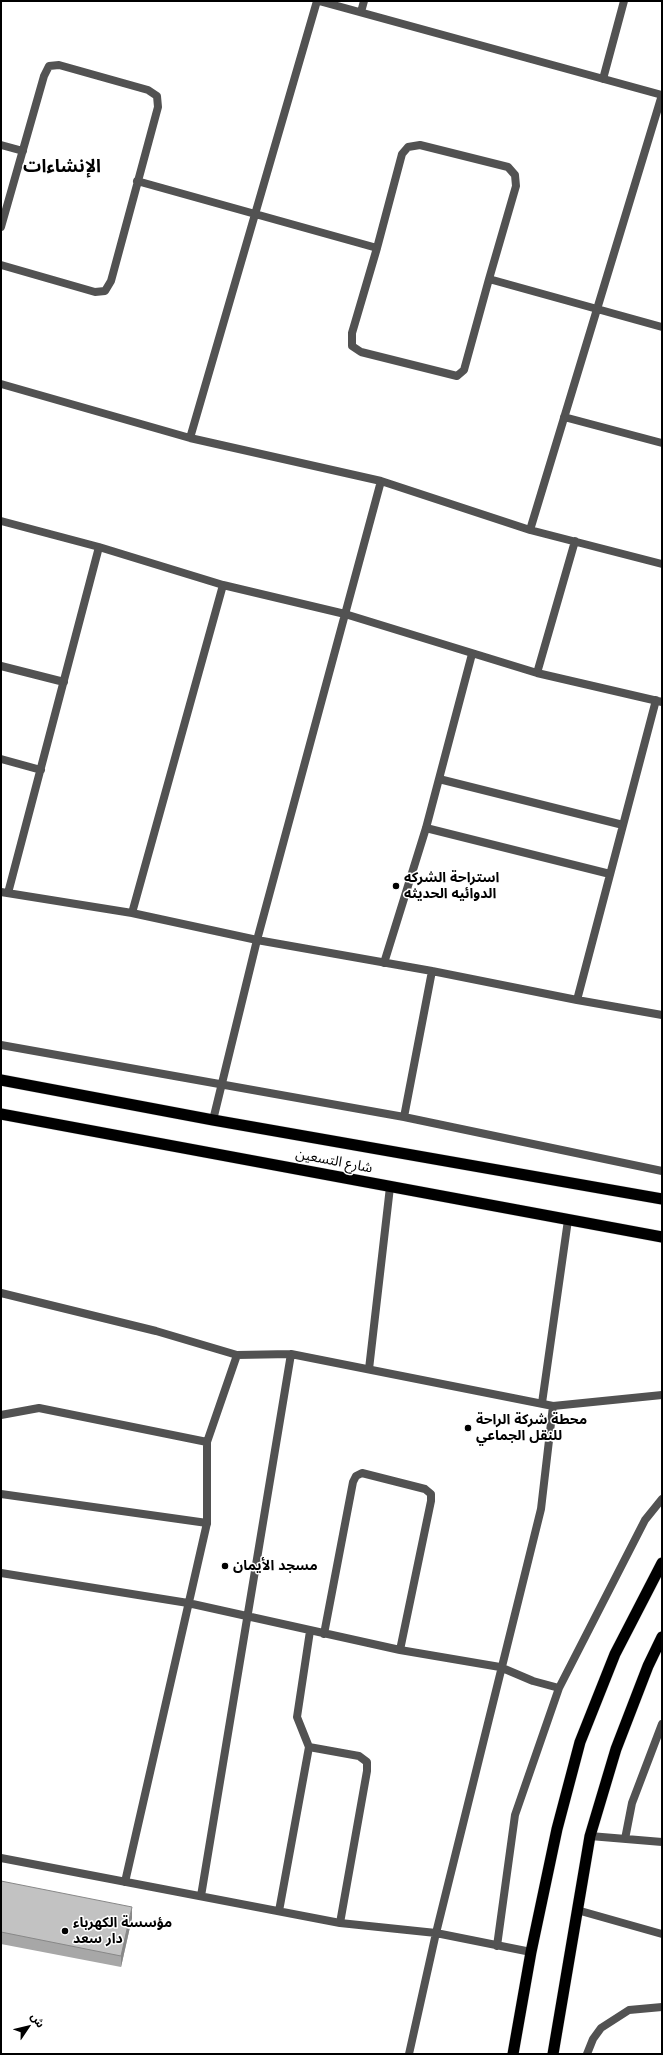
<!DOCTYPE html>
<html>
<head>
<meta charset="utf-8">
<style>
  body { margin:0 }
  #map { position:relative; width:663px; height:2055px; overflow:hidden; background:#fff; font-family:Quicksand,"Noto Sans Arabic",sans-serif }
  canvas { display:block }
  .frame { position:absolute; inset:0; border:2px solid #000; pointer-events:none }
  .north { position:absolute; left:8px; top:2007px; width:40px; height:40px; -webkit-text-stroke:3px #fff; paint-order:stroke; rotate:55deg; font-size:11px; font-weight:700; line-height:16px; text-align:center; color:#000 }
  .north::after { content:''; display:block; margin:auto; width:14px; height:18px; background:#000; clip-path:polygon(50% 0,100% 100%,50% 72%,0 100%) }
</style>
</head>
<body>
<div id="map">
<canvas width="663" height="2055"></canvas>
<div class="frame"></div>
<div class="north">ش</div>
</div>
<script>
const g = document.querySelector('canvas').getContext('2d');
g.lineJoin = 'round';
const toPath = rows => new Path2D(rows.map(r => 'M' + r).join(''));
function stroke(path, color, width, dash) { g.strokeStyle = color; g.lineWidth = width; g.lineCap = dash ? 'butt' : 'round'; g.setLineDash(dash || []); g.stroke(path); }
function fill(path, color) { g.fillStyle = color; g.fill(path, 'evenodd'); }
function drawText(font, color, halo, rows, align = 'center') {
  g.font = font + ' Quicksand,"Noto Sans Arabic",sans-serif'; g.lineWidth = 3; g.setLineDash([]); g.textBaseline = 'middle'; g.strokeStyle = halo; g.fillStyle = color; for (const [text, x, y, turn = 0] of rows) {
    g.save(); g.translate(x, y); g.rotate((+turn || 0) * Math.PI / 180); g.textAlign = isNaN(turn) ? turn : align; if (halo) g.strokeText(text, 0, 0); g.fillText(text, 0, 0); g.restore();
  }
}
const service = toPath([
  [369,1369,390,1187],
  [542,1403,568,1220],
  [1,1494,207,1523],
  [577,1910,662,1934],
  [587,2054,593,2039,601,2028,629,2010,662,2007]
]);
const minor = toPath([
  [319,1,662,95],
  [361,12,364,1],
  [603,79,624,1],
  [1,145,23,151],
  [420,145,508,167,515,175,516,186,489,279,464,370,457,376,361,352,352,346,352,333,377,248,402,154,408,147,420,145],
  [137,181,377,248],
  [1,227,44,76,49,66,59,65,148,90,157,96,158,107,111,281,105,291,95,292,1,265],
  [489,279,662,327],
  [1,384,190,438,381,481,530,530,662,564],
  [564,417,662,443],
  [190,438,317,1],
  [1,521,99,547,223,585,345,614,537,673,662,702],
  [530,530,662,95],
  [1,666,64,682],
  [537,673,575,541],
  [1,759,41,770],
  [439,779,623,825],
  [426,828,610,874],
  [1,892,132,913,257,940,432,971,577,1000,662,1015],
  [8,893,99,547],
  [132,913,223,585],
  [384,963,426,828,472,654],
  [577,1000,656,700],
  [1,1045,404,1117,662,1171],
  [404,1117,432,971],
  [213,1120,257,940,381,481],
  [1,1293,156,1331,237,1355,291,1354,553,1406,662,1395],
  [1,1415,39,1408,207,1442],
  [1,1573,188,1603,400,1650,500,1667,533,1681,559,1688],
  [324,1634,353,1482,356,1476,362,1473,425,1489,431,1494,431,1501,400,1650],
  [309,1747,359,1756,367,1762,367,1771,340,1923],
  [590,1836,662,1842],
  [625,1839,632,1803,662,1724],
  [1,1858,340,1923,436,1933,531,1952],
  [125,1882,207,1523,207,1442,237,1355],
  [201,1896,291,1354],
  [279,1911,309,1747,297,1717,310,1631],
  [497,1946,515,1815,559,1688,645,1520,662,1499],
  [409,2054,436,1933,541,1509,553,1406]
]);
const trunk = toPath([
  [1,1080,213,1120,662,1199],
  [1,1114,662,1237],
  [513,2054,531,1952,557,1829,580,1742,615,1654,662,1563],
  [553,2054,590,1836,616,1749,648,1666,662,1637]
]);
const wall = toPath([
  [1,1881,132,1918,121,1967,1,1944]
]);
const shadedWall = toPath([
  [132,1907,132,1918,121,1967,121,1956]
]);
const building = toPath([
  [1,1881,132,1907,121,1956,1,1932,1,1881]
]);
const markers = [
  [396,886,4,"#000"],
  [468,1428,4,"#000"],
  [225,1566,4,"#000"],
  [65,1931,4,"#000"]
];
const poiNames = [
  ["استراحة الشركه",404,878],
  ["الدوائيه الحديثه",404,894],
  ["محطة شركة الراحة",476,1420],
  ["للنقل الجماعي",476,1436],
  ["مسجد الأيمان",233,1566],
  ["مؤسسة الكهرباء",73,1923],
  ["دار سعد",73,1939]
];
const streetNames = [
  ["شارع التسعين",334,1161,11]
];
const districtNames = [
  ["الإنشاءات",62,167]
];
stroke(trunk, '#dbdbdb', 12);
stroke(service, '#525252', 8);
stroke(minor, '#525252', 8);
stroke(trunk, '#000', 11);
fill(wall, '#a7a7a7');
fill(shadedWall, '#888');
fill(building, '#c2c2c2');
stroke(building, '#888', 1);
for (const [x, y, r, color] of markers) { const dot = new Path2D(); dot.arc(x, y, r, 0, 2 * Math.PI); g.fillStyle = color; g.fill(dot); stroke(dot, '#fff', 1.5); }
drawText('bold 14px', '#000', '#fff', poiNames, 'left');
drawText('14px', '#000', '#fff', streetNames);
drawText('bold 18px', '#000', '#fff', districtNames);
</script>
</body>
</html>
